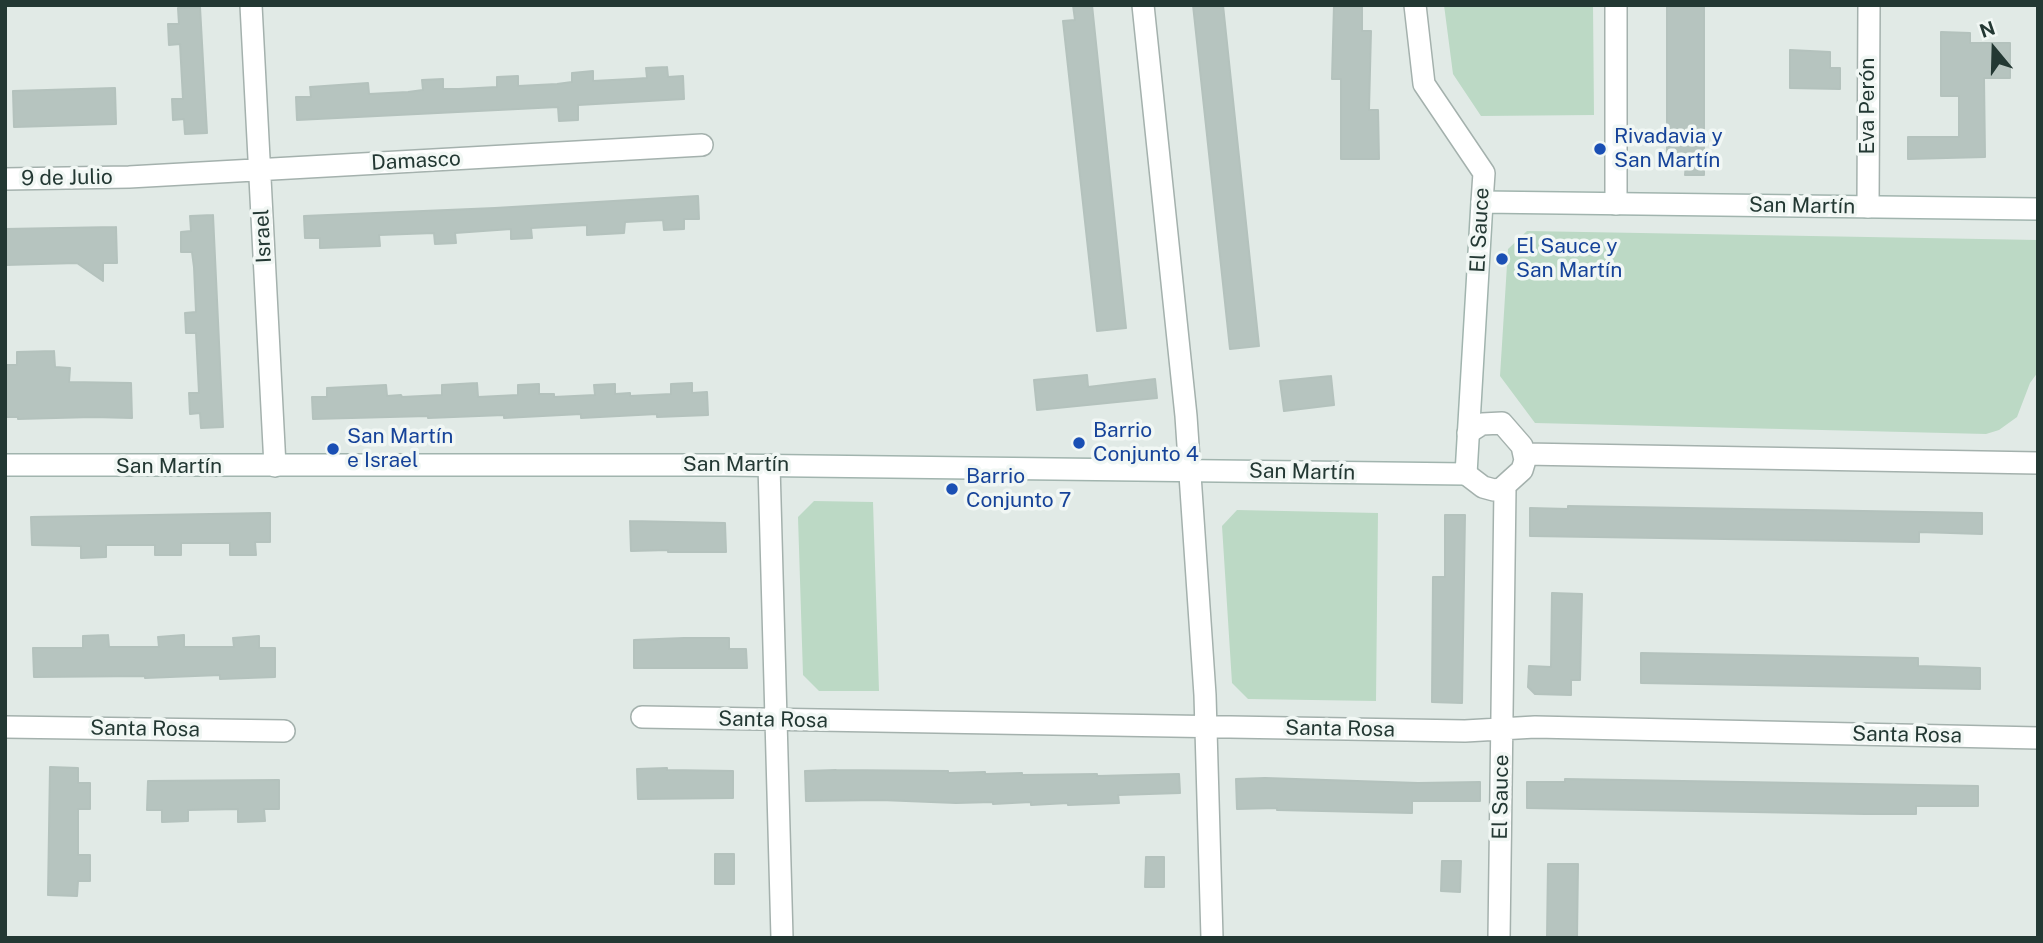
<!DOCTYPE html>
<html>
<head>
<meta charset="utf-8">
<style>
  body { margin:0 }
  #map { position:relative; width:2043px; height:943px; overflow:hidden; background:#e1eae6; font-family:"Public Sans",sans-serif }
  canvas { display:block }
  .frame { position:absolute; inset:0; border:7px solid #233833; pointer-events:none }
  .north { position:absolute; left:1959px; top:14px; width:70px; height:70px; -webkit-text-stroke:5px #f1f7f4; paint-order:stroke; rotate:341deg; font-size:19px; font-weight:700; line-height:28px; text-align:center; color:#233833 }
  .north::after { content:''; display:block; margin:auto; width:24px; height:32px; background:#233833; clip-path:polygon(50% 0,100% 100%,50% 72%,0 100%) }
</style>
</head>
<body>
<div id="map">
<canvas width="2043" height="943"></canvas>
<div class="frame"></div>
<div class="north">N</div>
</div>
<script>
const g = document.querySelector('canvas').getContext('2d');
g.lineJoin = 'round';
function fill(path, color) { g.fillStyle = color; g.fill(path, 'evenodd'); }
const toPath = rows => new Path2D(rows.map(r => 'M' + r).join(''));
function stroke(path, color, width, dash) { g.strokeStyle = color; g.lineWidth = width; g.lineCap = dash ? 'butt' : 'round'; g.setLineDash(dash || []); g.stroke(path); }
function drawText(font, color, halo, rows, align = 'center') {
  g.font = font + ' "Public Sans",sans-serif'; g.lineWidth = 7; g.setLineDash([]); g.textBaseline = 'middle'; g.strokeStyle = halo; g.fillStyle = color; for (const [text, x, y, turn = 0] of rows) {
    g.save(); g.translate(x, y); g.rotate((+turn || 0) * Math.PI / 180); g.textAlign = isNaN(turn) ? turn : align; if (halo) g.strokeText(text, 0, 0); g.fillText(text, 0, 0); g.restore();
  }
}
const green = toPath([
  [1444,5,1593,5,1594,115,1481,116,1453,74],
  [1527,231,2038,240,2038,372,2030,383,2017,417,1999,430,1986,434,1535,423,1500,376,1508,249],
  [814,501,873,502,879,691,819,691,803,675,798,517],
  [1237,510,1378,513,1376,701,1248,699,1232,683,1222,526]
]);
const building = toPath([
  [1073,5,1092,5,1126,328,1097,331,1063,21,1075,20,1073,5],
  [1193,5,1223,5,1259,346,1230,349,1193,5],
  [1334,5,1362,5,1362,31,1371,31,1369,110,1378,110,1379,159,1341,159,1341,79,1332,79,1334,5],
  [1667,5,1704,5,1704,175,1685,175,1686,164,1667,164,1667,5],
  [200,7,207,133,185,134,184,119,173,120,172,99,183,99,180,44,169,45,168,24,179,24,178,8,200,7],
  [1941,32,1970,33,1970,43,2010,43,2010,78,1984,78,1985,157,1908,159,1908,137,1959,137,1959,96,1941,96,1941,32],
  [1790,50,1830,52,1830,68,1840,68,1840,89,1790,88,1790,50],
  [667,67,668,77,683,76,684,99,578,105,578,120,559,121,558,107,297,120,296,97,311,97,310,87,368,83,369,94,408,92,423,90,422,80,443,79,443,89,459,89,497,87,497,77,518,76,518,86,557,84,572,82,572,73,593,71,593,81,632,79,647,78,646,68,667,67],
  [115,88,116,124,14,127,13,91,115,88],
  [698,196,699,219,684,219,684,229,664,230,663,220,625,222,624,233,587,235,587,225,531,228,532,238,511,239,511,229,455,233,456,243,435,244,434,233,379,235,380,246,320,248,320,238,305,238,304,216,495,208,698,196],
  [213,215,223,427,201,428,200,413,190,414,189,393,199,393,196,333,186,333,185,313,196,312,194,267,192,252,181,252,181,232,191,231,190,216,213,215],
  [116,227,117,263,103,263,103,281,77,263,5,265,5,229,116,227],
  [54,351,55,367,70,368,69,382,131,383,132,418,93,417,18,419,18,417,5,417,5,365,17,365,17,352,54,351],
  [1087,375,1088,387,1155,379,1157,398,1037,410,1034,380,1087,375],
  [1331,376,1334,405,1284,411,1280,381,1331,376],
  [477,383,478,397,518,395,518,385,539,384,539,394,554,394,554,397,595,395,594,385,615,384,615,394,630,393,630,396,671,394,671,384,692,383,692,393,707,392,708,415,657,417,657,414,581,418,581,414,504,418,504,415,428,418,428,416,313,419,312,397,327,397,327,388,386,385,387,396,401,395,402,397,442,395,442,385,477,383],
  [1568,506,1982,513,1982,534,1919,532,1919,542,1530,536,1530,508,1568,509,1568,506],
  [270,513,270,542,255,542,256,555,230,555,230,543,181,543,181,555,155,555,155,545,106,545,106,557,81,558,81,546,32,545,31,517,270,513],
  [1445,515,1465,515,1462,703,1432,702,1433,577,1445,577,1445,515],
  [630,521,725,523,726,552,668,552,668,550,631,551,630,521],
  [1552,593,1582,594,1580,680,1571,680,1571,695,1535,694,1528,687,1529,666,1551,667,1552,593],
  [108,635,109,647,159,647,158,637,184,635,184,647,234,647,233,638,259,636,259,648,275,648,275,677,220,679,220,675,145,678,145,676,34,677,33,648,83,648,83,636,108,635],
  [684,638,729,638,729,649,746,649,747,668,634,668,634,640,684,638],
  [1641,653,1918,658,1918,666,1980,668,1980,689,1641,683,1641,653],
  [50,767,78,768,78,783,90,783,90,809,78,809,78,855,90,855,90,881,78,881,77,896,48,895,50,767],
  [667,768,667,770,733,771,733,798,638,799,637,769,667,768],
  [836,770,948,771,948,773,985,772,985,774,1022,773,1022,775,1097,774,1097,776,1179,774,1180,793,1118,795,1119,803,1068,805,1068,803,1031,805,1031,802,993,804,993,802,956,803,881,800,806,801,805,771,836,770],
  [1265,778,1418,783,1480,782,1480,801,1412,801,1412,813,1277,810,1277,808,1237,809,1236,779,1265,778],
  [1565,779,1978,786,1978,806,1916,806,1916,814,1865,814,1527,808,1527,782,1565,782,1565,779],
  [279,780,279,809,264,809,265,821,238,822,238,809,188,810,188,821,162,822,162,810,147,810,148,781,279,780],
  [715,854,734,854,734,884,715,884,715,854],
  [1146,857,1164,857,1164,887,1145,887,1146,857],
  [1442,861,1461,861,1460,892,1441,891,1442,861],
  [1548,864,1578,864,1577,938,1547,938,1548,864]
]);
const street = toPath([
  [251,5,275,466],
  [1143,5,1186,416,1205,695,1212,938],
  [1415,5,1424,84,1484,173,1482,202],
  [5,179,129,177,702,145],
  [1616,204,1616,5],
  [1868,207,1869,5],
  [1524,454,2038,463],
  [769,465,782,938],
  [1466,474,1483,487,1494,490,1501,489,1522,470,1525,460,1522,446,1502,423,1482,424,1468,433],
  [642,717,1465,731,1535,727,2038,738],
  [5,727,284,731],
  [1499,938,1505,488]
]);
const secondary = toPath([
  [5,465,725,465,1466,474,1482,202,2038,209]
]);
const markers = [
  [1600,149,7,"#1a4fb4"],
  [1502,259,7,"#1a4fb4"],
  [1079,443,7,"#1a4fb4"],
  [333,449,7,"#1a4fb4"],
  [952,489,7,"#1a4fb4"]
];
const streetNames = [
  ["Eva Perón",1868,106,-90],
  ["Damasco",416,161,-3],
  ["9 de Julio",67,178,-1],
  ["San Martín",1802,206,1],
  ["El Sauce",1480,230,-87],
  ["Israel",263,236,-93],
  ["San Martín",736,465],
  ["San Martín",169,467],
  ["San Martín",1302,472,1],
  ["Santa Rosa",773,720,1],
  ["Santa Rosa",145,729,1],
  ["Santa Rosa",1340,729,1],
  ["Santa Rosa",1907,735,1],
  ["El Sauce",1501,797,-89]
];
const transitNames = [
  ["Rivadavia y",1614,137],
  ["San Martín",1614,161],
  ["El Sauce y",1516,247],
  ["San Martín",1516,271],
  ["Barrio",1093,431],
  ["Conjunto 4",1093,455],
  ["San Martín",347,437],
  ["e Israel",347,461],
  ["Barrio",966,477],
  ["Conjunto 7",966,501]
];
fill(green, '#bcd9c5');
fill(building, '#b6c4bf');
stroke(building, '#b4c2bd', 2);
stroke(street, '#a4b1ad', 24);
stroke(secondary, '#a1b4ae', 24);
stroke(street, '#fff', 21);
stroke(secondary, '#fff', 21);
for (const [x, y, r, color] of markers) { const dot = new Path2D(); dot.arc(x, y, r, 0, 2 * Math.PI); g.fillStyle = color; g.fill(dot); stroke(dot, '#f1f7f4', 2.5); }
drawText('21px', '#233833', '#f1f7f4', streetNames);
drawText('21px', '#164399', '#f1f7f4', transitNames, 'left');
</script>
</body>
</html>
